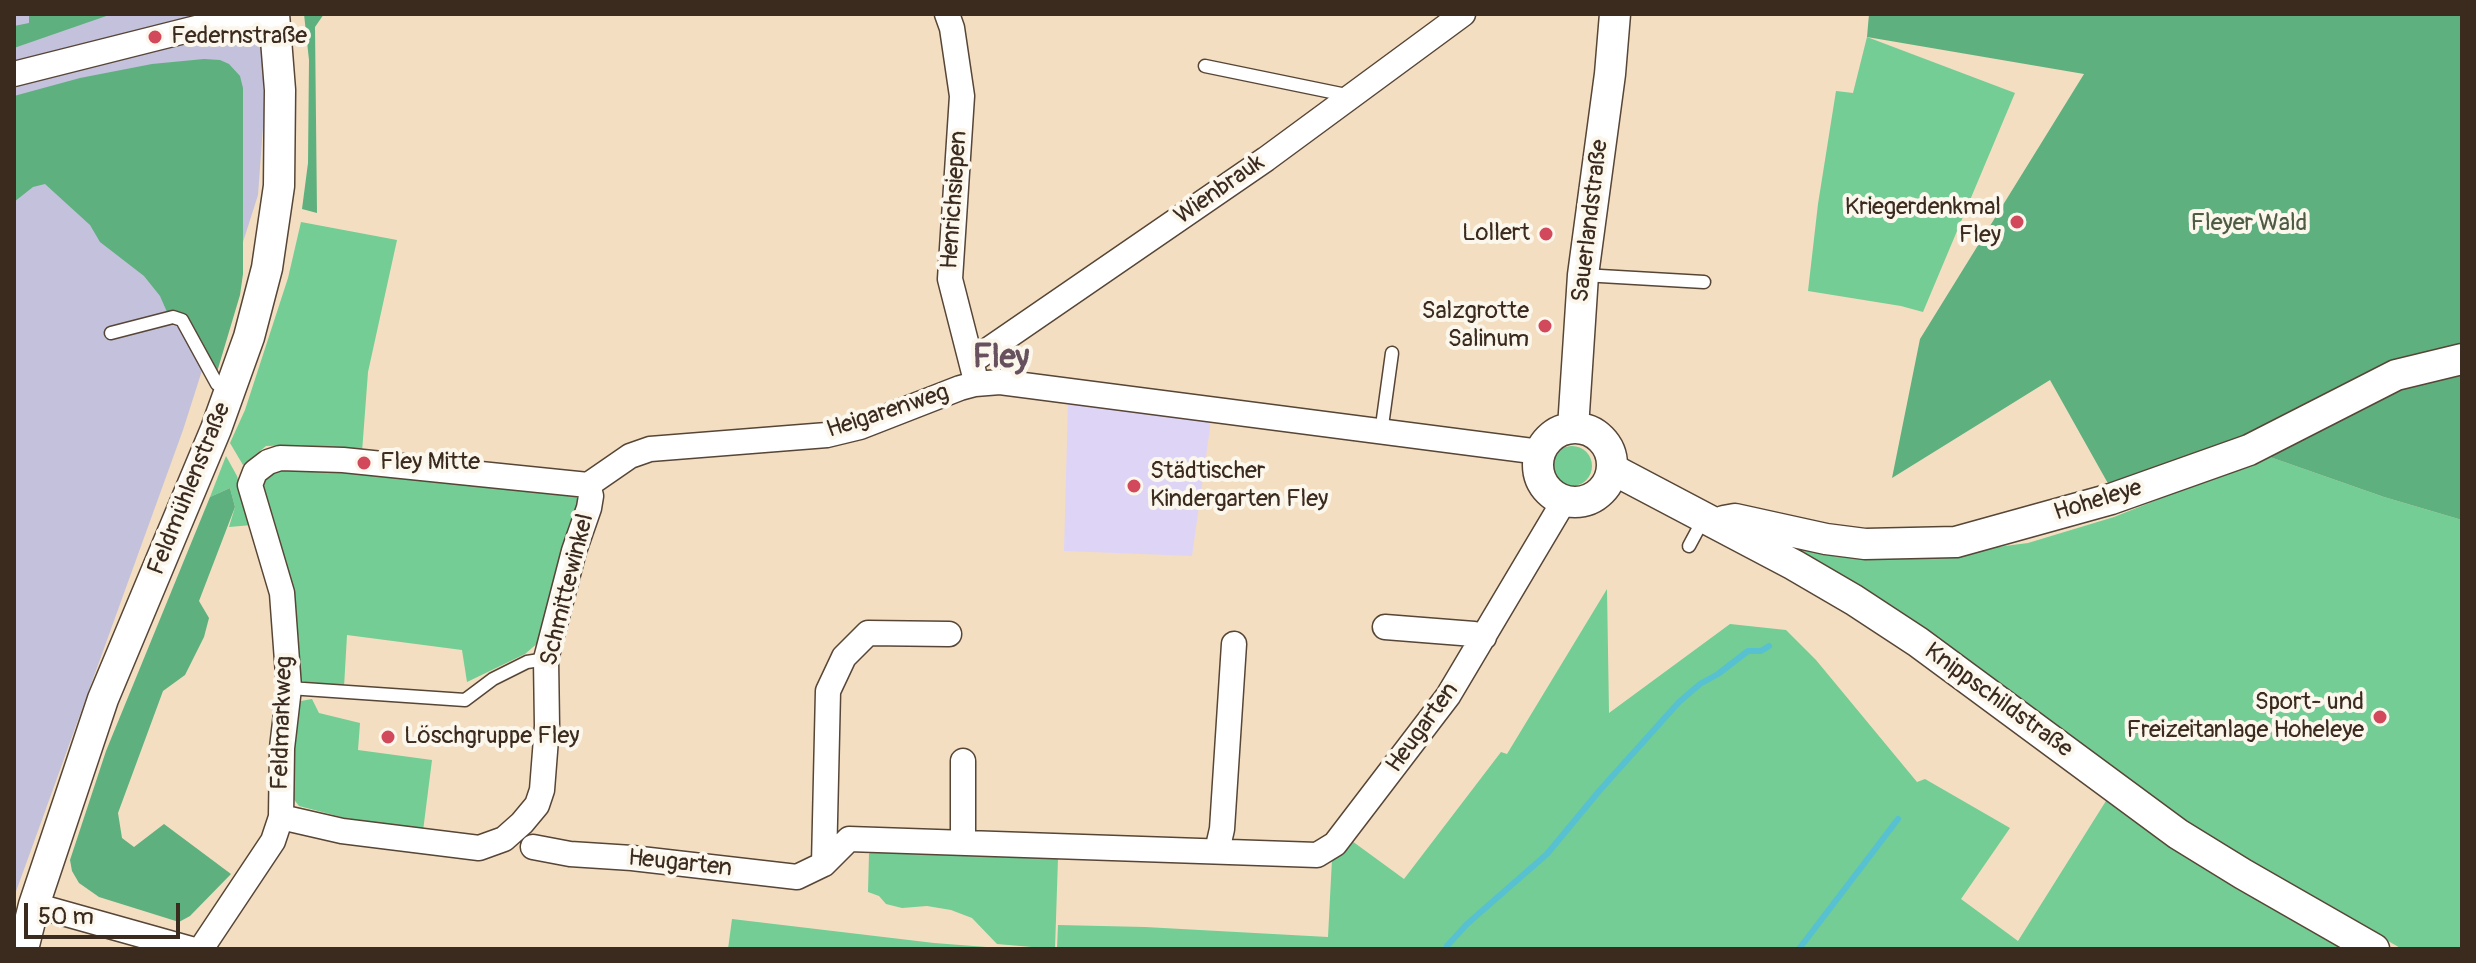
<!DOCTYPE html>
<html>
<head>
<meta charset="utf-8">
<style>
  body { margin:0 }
  #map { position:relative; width:2476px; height:963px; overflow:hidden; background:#f3dec1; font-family:Pangolin,sans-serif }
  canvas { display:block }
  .frame { position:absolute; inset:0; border:16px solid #3b2a1e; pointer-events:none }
  .scale { position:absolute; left:24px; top:903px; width:156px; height:36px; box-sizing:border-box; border:4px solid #3b2a1e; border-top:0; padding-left:10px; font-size:24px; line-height:28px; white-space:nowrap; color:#3b2a1e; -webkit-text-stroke:6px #fbf7ec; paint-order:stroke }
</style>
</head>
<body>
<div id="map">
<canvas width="2476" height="963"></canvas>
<div class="frame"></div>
<div class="scale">50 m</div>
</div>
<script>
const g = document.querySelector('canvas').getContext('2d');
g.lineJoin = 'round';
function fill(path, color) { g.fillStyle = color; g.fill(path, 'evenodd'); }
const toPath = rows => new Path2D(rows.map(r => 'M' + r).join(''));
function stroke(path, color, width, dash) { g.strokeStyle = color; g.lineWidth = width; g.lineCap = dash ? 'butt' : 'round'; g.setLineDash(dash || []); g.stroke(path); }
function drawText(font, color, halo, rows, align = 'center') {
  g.font = font + ' Pangolin,sans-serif'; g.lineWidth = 8; g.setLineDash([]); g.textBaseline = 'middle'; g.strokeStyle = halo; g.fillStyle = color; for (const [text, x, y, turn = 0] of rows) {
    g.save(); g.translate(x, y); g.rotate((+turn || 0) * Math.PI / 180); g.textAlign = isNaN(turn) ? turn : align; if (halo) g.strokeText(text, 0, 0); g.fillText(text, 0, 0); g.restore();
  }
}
const built = toPath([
  [1068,400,1211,421,1192,556,1064,551]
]);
const industrial = toPath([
  [14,14,261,14,264,113,258,195,183,430,14,897]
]);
const green = toPath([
  [1867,37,2015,93,1923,312,1901,306,1808,291,1818,204,1836,91,1853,93],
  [301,222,397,240,368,372,362,452,295,445,266,446,243,465,230,443,245,410,288,278],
  '1552 466a20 20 0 1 1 40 0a20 20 0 1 1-40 0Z',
  [226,456,237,476,252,525,229,527,235,507,230,488,210,497],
  [2267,456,2384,497,2462,520,2462,949,2402,949,2248,860,2237,889,2348,949,1057,949,1058,925,1145,927,1328,937,1332,859,1352,841,1404,879,1501,752,1507,754,1607,589,1609,713,1730,624,1786,630,1816,660,1917,782,1925,779,2010,828,1961,899,2018,941,2121,777,1886,602,1799,557,1783,540,1959,552,2028,543,2114,517],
  [292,466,574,495,580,500,540,641,525,654,467,682,462,650,347,635,344,687,314,685,297,679,260,487,268,474],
  [312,699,319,713,360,723,358,750,432,760,423,831,345,818,299,806,292,797,288,780,297,709,301,701],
  [875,847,1058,858,1055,949,997,944,972,918,951,910,927,906,902,908,886,904,879,896,868,892,869,854],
  [732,919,934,943,1013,949,728,949]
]);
const forest = toPath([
  [29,14,112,14,14,48,14,26,29,23],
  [304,14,324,14,315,27,317,213,302,209,308,163,309,60],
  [1869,14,2462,14,2462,520,2384,497,2267,456,2110,487,2050,380,1892,478,1920,339,2084,74,1867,37],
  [204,59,220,60,229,64,240,76,243,88,243,274,240,295,217,372,192,325,184,316,173,311,167,312,160,296,144,276,100,242,90,225,45,184,33,187,14,202,14,96,80,78,152,64],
  [230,488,235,507,199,601,209,618,204,637,185,675,163,691,118,813,122,838,134,847,164,824,231,874,190,916,179,922,99,897,79,883,72,871,70,860,106,751,210,497]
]);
const stream = toPath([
  [1447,949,1447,946,1467,924,1547,854,1600,790,1679,702,1700,684,1718,674,1748,651,1761,651,1769,646],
  [1799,949,1898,819]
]);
const service = toPath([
  [1205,66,1351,96],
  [1583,275,1704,282],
  [111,333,173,317,182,320,217,384,228,392],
  [1381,433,1392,353],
  [1689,546,1704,518],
  [289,688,465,700,493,679,527,662,546,659]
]);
const minor = toPath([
  [947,14,952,28,962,96,950,279,974,373],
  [14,74,252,14],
  [972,361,1266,159,1463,14],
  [1385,627,1474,634,1484,637],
  [281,817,342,831,479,848,504,839,522,823,537,805,542,790,547,726,546,659,574,551,589,508,591,496,588,485],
  [963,842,963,761],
  [533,847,570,854,632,858,797,877,824,864,849,839,1317,855,1335,844,1448,696,1564,501],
  [1217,851,1222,829,1234,644],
  [824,864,828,691,844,657,868,633,949,634],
  [34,905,191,949],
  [201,949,273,841,281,817,282,748,289,688,282,593,250,485,255,472,268,462,280,458,343,460,588,485,630,456,650,449,827,435,860,427,960,388,975,384,1000,382,1540,452]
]);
const tertiary = toPath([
  [1573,428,1583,275,1610,74,1615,14],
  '1538 465a37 37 0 1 1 74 0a37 37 0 1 1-74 0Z',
  [1612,469,1794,565,1854,600,1918,642,2178,834,2243,874,2374,949],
  [1724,521,1735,519,1826,539,1865,544,1956,542,2111,499,2249,450,2396,375,2462,359],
  [23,949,34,905,103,699,216,429,249,337,267,268,279,186,280,90,274,14]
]);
const markers = [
  [155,37,8,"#d1495b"],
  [2017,222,8,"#d1495b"],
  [1546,234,8,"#d1495b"],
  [1545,326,8,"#d1495b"],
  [364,463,8,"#d1495b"],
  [1134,486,8,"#d1495b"],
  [2380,717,8,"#d1495b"],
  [388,737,8,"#d1495b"]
];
const poiNames = [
  ["Federnstraße",171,37],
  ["Kriegerdenkmal",2001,208,"right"],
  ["Fley",2001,236,"right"],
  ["Lollert",1530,234,"right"],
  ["Salzgrotte",1529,312,"right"],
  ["Salinum",1529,340,"right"],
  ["Fley Mitte",380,463],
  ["Städtischer",1150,472],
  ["Kindergarten Fley",1150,500],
  ["Sport- und",2364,703,"right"],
  ["Freizeitanlage Hoheleye",2364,731,"right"],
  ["Löschgruppe Fley",404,737]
];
const streetNames = [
  ["Wienbrauk",1220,190,-35],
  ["Henrichsiepen",955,200,-86],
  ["Sauerlandstraße",1591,221,-83],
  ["Heigarenweg",888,412,-18],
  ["Feldmühlenstraße",190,489,-68],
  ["Hoheleye",2098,501,-17],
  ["Schmittewinkel",568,590,-76],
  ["Knippschildstraße",1998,701,36],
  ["Feldmarkweg",283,723,-88],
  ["Heugarten",1423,728,-54],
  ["Heugarten",680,864,6]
];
const parkNames = [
  ["Fleyer Wald",2249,224]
];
const districtNames = [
  ["Fley",1001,359]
];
fill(built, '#ded5f6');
fill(industrial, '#c3c1dc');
fill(green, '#73cd94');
fill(forest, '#5eb07e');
stroke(stream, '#57c1d2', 6);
stroke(service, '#574536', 15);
stroke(minor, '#574536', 27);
stroke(tertiary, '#574536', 33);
stroke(service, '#fff', 12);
stroke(minor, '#fff', 24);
stroke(tertiary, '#fff', 30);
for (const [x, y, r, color] of markers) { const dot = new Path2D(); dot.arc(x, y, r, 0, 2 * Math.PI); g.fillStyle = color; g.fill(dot); stroke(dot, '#fbf7ec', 3); }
drawText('24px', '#3b2a1e', '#fbf7ec', poiNames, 'left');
drawText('24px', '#3b2a1e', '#fbf7ec', streetNames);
drawText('24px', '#4c5b41', '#fbf7ec', parkNames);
drawText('bold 32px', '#68515e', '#fbf7ec', districtNames);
</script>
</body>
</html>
